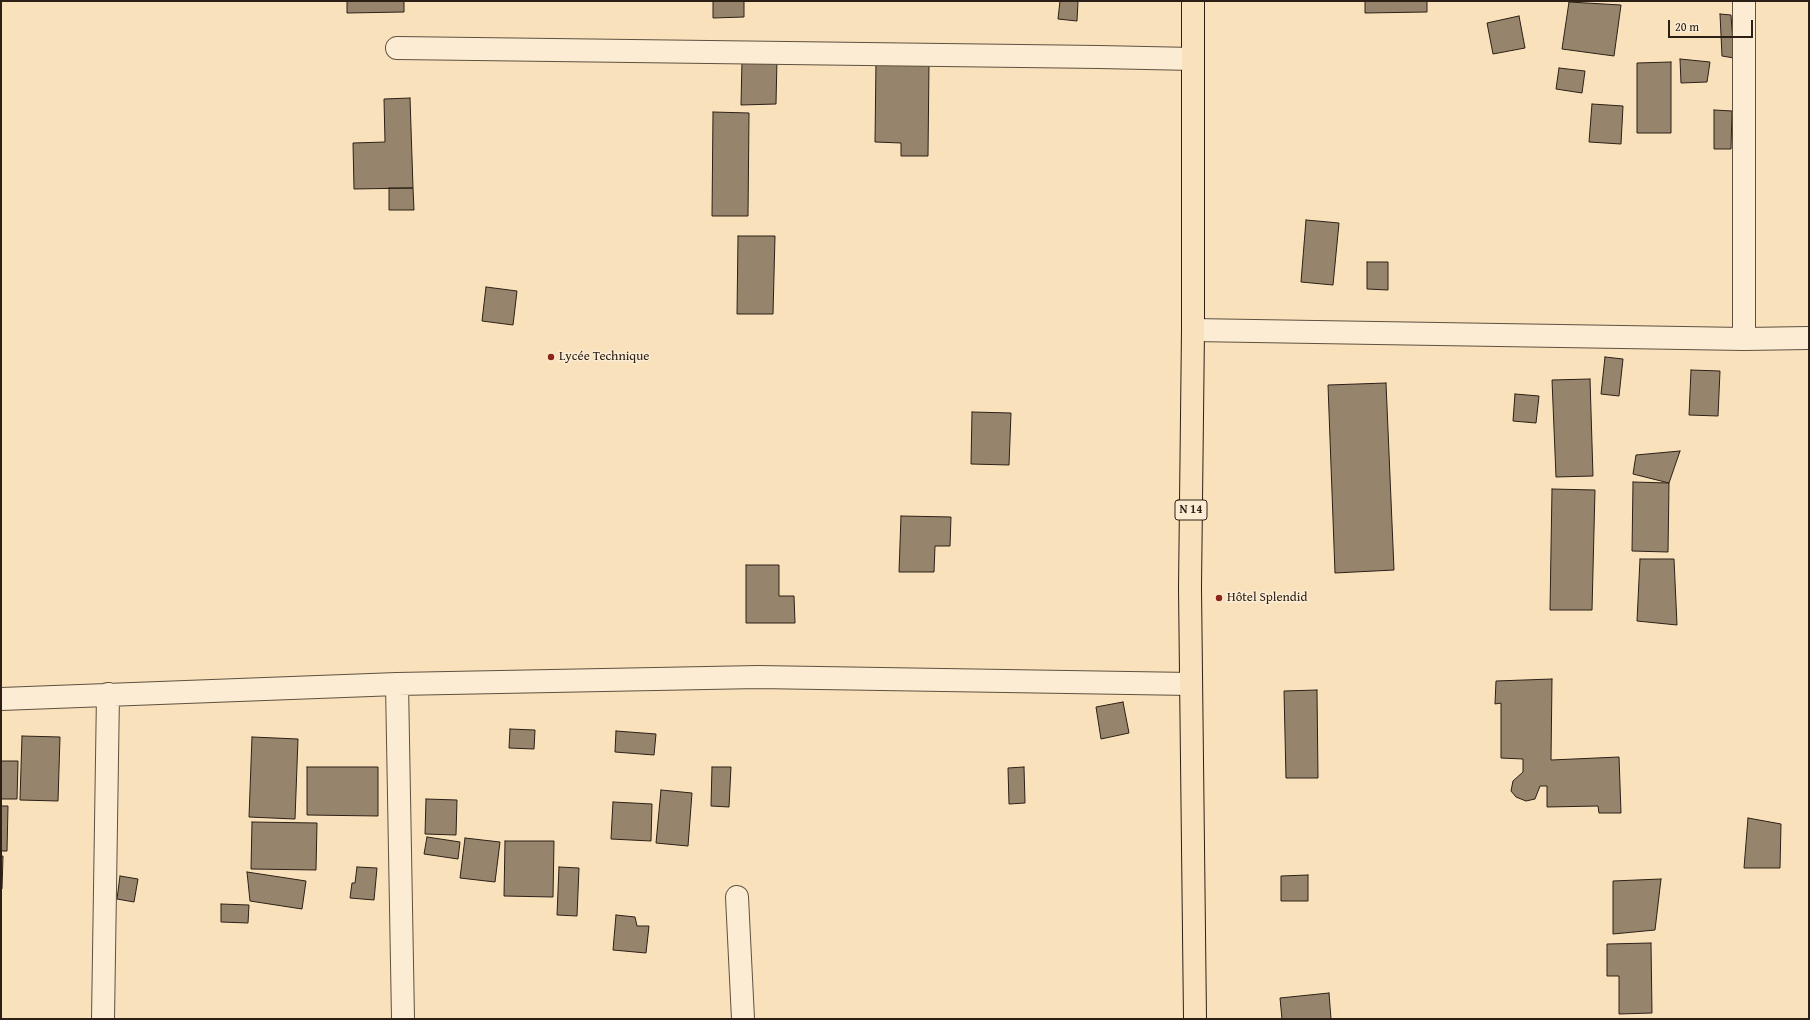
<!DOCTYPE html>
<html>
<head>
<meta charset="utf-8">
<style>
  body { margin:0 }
  #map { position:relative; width:1810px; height:1020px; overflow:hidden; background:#f9e1bc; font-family:"Gentium Book Plus",serif }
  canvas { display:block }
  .frame { position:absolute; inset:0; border:2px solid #2c2016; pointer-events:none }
  .scale { position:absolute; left:1668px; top:20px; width:85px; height:18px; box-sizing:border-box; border:2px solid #2c2016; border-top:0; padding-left:5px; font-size:12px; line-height:14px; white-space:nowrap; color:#2c2016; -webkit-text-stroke:3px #fbecd3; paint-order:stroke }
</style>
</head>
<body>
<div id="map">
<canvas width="1810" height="1020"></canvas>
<div class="frame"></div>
<div class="scale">20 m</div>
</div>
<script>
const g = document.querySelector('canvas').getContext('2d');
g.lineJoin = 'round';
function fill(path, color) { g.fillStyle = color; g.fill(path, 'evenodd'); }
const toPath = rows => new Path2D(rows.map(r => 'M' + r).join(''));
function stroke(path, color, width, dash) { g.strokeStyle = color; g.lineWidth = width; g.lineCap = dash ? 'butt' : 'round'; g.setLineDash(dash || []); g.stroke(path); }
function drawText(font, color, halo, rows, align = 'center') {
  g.font = font + ' "Gentium Book Plus",serif'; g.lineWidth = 3; g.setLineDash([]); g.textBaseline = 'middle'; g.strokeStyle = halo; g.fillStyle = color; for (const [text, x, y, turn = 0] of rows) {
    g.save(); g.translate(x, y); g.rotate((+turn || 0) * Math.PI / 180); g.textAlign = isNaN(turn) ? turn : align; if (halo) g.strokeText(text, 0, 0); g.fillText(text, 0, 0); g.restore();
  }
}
const building = toPath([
  [347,1,404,1,404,12,347,13,347,1],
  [713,1,744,1,744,17,713,18,713,1],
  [1060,1,1078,1,1077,21,1058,19,1060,1],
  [1365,1,1427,1,1427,12,1365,13,1365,1],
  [1569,2,1621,5,1614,56,1562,49,1569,2],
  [1720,14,1731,15,1734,58,1722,56,1720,14],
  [1519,16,1525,48,1493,54,1487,23,1519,16],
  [777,59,776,104,741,105,742,60,777,59],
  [1680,59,1710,62,1707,82,1681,83,1680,59],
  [876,61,929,61,928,156,901,156,901,143,875,142,876,61],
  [1671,62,1671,133,1637,133,1637,63,1671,62],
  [1559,68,1585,71,1582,93,1556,89,1559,68],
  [410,98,413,188,354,189,353,143,385,142,384,99,410,98],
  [1592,104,1623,106,1621,144,1589,142,1592,104],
  [1714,110,1732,111,1731,149,1714,149,1714,110],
  [713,112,749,113,748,216,712,216,713,112],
  [389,188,413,188,414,210,389,210,389,188],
  [1306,220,1339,223,1333,285,1301,282,1306,220],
  [738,236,775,236,773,314,737,314,738,236],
  [1367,262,1388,262,1388,290,1367,289,1367,262],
  [486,287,517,291,513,325,482,321,486,287],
  [1605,357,1623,359,1619,396,1601,394,1605,357],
  [1691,370,1720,371,1718,416,1689,415,1691,370],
  [1590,379,1593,476,1556,477,1552,380,1590,379],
  [1386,383,1394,570,1335,573,1328,385,1386,383],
  [1515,394,1539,396,1536,423,1513,421,1515,394],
  [972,412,1011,413,1009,465,971,464,972,412],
  [1680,451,1669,483,1633,474,1636,455,1680,451],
  [1633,482,1669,483,1668,552,1632,551,1633,482],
  [1552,489,1595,490,1592,610,1550,610,1552,489],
  [901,516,951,517,950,546,935,546,934,572,899,572,901,516],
  [1640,559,1674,559,1677,625,1637,621,1640,559],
  [746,565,779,565,779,596,794,596,795,623,746,623,746,565],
  [1552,679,1551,760,1619,757,1621,813,1599,813,1598,806,1547,807,1547,786,1540,786,1535,799,1526,801,1516,797,1511,791,1513,781,1523,772,1523,759,1501,758,1501,703,1495,704,1496,681,1552,679],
  [1317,690,1318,778,1286,778,1284,691,1317,690],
  [1123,702,1129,733,1101,739,1096,707,1123,702],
  [510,729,535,730,534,749,509,748,510,729],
  [616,731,656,734,654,755,615,752,616,731],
  [22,736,60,737,58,801,20,800,22,736],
  [252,737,298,739,295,819,249,817,252,737],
  [1,761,18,761,17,799,1,799,1,761],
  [307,767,378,767,378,816,307,815,307,767],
  [712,767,731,767,729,807,711,806,712,767],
  [1024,767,1025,803,1009,804,1008,768,1024,767],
  [661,790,692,793,688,846,656,843,661,790],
  [426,799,457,800,456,835,425,834,426,799],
  [613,802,652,804,651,841,611,839,613,802],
  [1,806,8,806,7,851,1,851,1,806],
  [1748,818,1781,824,1780,868,1744,868,1748,818],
  [252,822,317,823,316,870,251,869,252,822],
  [427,837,460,842,458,859,424,854,427,837],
  [465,838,500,842,495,882,460,878,465,838],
  [505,841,554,841,553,897,504,896,505,841],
  [1,856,3,856,2,889,1,889,1,856],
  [357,867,377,868,374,900,350,898,352,883,355,883,357,867],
  [559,867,579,868,577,916,557,915,559,867],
  [247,872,306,881,302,909,250,901,247,872],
  [1308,875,1308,901,1281,901,1281,876,1308,875],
  [120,876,138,879,134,902,117,899,120,876],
  [1661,879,1655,930,1613,934,1613,881,1661,879],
  [221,904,249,905,248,923,221,922,221,904],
  [616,915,635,917,637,926,649,926,646,953,613,950,616,915],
  [1651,943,1652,1013,1619,1014,1619,976,1607,976,1607,944,1651,943],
  [1329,993,1331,1019,1282,1019,1280,998,1329,993]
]);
const minor = toPath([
  [1744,1,1744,339],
  [397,48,1099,57,1193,59],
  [1193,330,1744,339,1809,338],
  [1,699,397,684],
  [737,897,743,1019],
  [103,1019,108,694],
  [403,1019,397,684,758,677,1191,684]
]);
const major = toPath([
  [1193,1,1193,330,1190,588,1195,1019]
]);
const markers = [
  [551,357,4,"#8f2418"],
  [1219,598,4,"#8f2418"]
];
const shields = [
  [1191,510,32]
];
const shieldNames = [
  ["N 14",1191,510]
];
const poiNames = [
  ["Lycée Technique",559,357],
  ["Hôtel Splendid",1227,598]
];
fill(building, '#97846c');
stroke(building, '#2c2016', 1);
stroke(minor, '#5f5040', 24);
stroke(major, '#2c2016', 24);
stroke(minor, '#fbecd3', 22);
stroke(major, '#f9e1bc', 22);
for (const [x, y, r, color] of markers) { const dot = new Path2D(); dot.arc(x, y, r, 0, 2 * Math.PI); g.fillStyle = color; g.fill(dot); stroke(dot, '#fbecd3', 1.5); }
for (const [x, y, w] of shields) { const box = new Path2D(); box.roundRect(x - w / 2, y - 10, w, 20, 3); g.fillStyle = '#fbecd3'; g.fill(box); stroke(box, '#2c2016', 1); }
drawText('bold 12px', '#2c2016', null, shieldNames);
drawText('13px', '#2c2016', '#fbecd3', poiNames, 'left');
</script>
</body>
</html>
